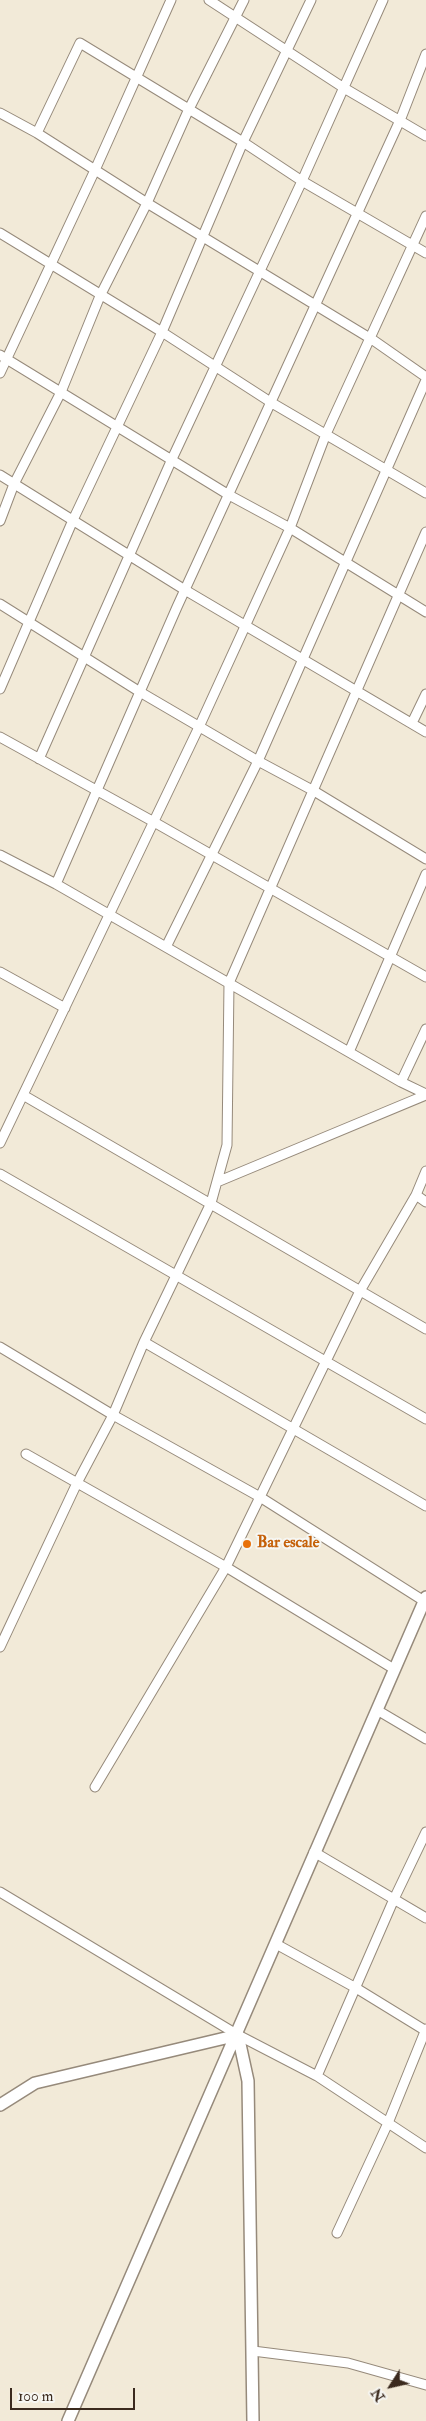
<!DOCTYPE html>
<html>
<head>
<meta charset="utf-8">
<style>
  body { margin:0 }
  #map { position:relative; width:426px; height:2421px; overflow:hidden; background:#f2ead8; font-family:"IM FELL Double Pica",serif }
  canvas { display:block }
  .north { position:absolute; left:366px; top:2361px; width:50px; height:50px; -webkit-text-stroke:4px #f6f6f2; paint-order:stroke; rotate:235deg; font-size:14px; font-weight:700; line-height:20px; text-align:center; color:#3b2a1e }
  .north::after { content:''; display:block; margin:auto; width:18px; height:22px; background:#3b2a1e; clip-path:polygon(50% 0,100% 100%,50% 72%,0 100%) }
  .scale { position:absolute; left:10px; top:2388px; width:125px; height:22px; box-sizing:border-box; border:2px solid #3b2a1e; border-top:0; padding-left:6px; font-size:15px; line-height:18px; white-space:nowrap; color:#3b2a1e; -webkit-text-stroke:4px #f6f6f2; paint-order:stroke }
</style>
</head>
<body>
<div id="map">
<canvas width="426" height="2421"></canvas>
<div class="north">N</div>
<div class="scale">100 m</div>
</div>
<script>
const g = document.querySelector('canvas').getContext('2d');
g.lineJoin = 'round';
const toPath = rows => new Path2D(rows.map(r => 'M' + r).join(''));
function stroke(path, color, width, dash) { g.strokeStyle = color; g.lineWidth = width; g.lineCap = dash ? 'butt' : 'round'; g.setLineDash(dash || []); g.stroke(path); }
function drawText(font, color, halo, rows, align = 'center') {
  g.font = font + ' "IM FELL Double Pica",serif'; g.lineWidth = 4; g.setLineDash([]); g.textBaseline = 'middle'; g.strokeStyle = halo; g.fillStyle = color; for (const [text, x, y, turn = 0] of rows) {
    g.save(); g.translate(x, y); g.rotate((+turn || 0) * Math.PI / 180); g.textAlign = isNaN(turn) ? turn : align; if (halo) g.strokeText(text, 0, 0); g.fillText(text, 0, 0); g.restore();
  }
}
const minor = toPath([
  [209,0,344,88,426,136],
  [0,113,37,133,147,203,373,340,426,377],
  [37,133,80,43,243,142,302,181,426,253],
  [0,233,162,332,272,403,426,493],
  [0,355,229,495,290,528,426,612],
  [0,373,95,170,171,0],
  [0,475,185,590,426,732],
  [0,521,14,484,61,392,100,296,147,203,188,111,244,0],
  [0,604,140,692,258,761,314,791,426,859],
  [0,689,73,520,162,332,243,142,311,0],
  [412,723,426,694],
  [0,737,154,822,426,977],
  [39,759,172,459,302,181,383,0],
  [0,855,56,884,177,607,401,118,426,54],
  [56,884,401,1082,426,1094],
  [166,947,258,761,426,380],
  [0,972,65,1008],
  [349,1052,426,874],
  [401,1082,426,1029],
  [23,1095,426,1329],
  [0,1143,199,727,290,528,326,434,426,216],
  [0,1174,426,1419],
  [217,1182,426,1095],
  [416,1195,426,1202],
  [144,1342,426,1506],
  [0,1347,113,1415,260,1497,424,1601],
  [26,1454,226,1567,394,1669],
  [0,1647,77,1483,113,1415,144,1342,211,1203,227,1145,229,983,426,532],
  [377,1710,426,1739],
  [95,1787,226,1567,360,1291,416,1195,426,1171],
  [314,1852,426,1918],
  [0,1892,238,2035,317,2076,426,2148],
  [276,1944,356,1988,426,2031],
  [317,2076,394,1899,426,1832],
  [337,2233,388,2123,426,2029],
  [253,2351,348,2363,426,2385]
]);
const tertiary = toPath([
  [238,2035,248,2081,253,2421],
  [0,2105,35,2083,238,2035],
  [68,2421,426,1597]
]);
const markers = [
  [247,1544,5,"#e8710a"]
];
const foodNames = [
  ["Bar escale",257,1544]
];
stroke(minor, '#968a7b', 11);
stroke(tertiary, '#968a7b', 14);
stroke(minor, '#fff', 9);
stroke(tertiary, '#fff', 11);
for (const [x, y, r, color] of markers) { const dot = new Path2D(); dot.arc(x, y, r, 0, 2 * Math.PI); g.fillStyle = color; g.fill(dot); stroke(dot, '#f6f6f2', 2); }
drawText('bold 16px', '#c56008', '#f6f6f2', foodNames, 'left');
</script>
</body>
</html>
